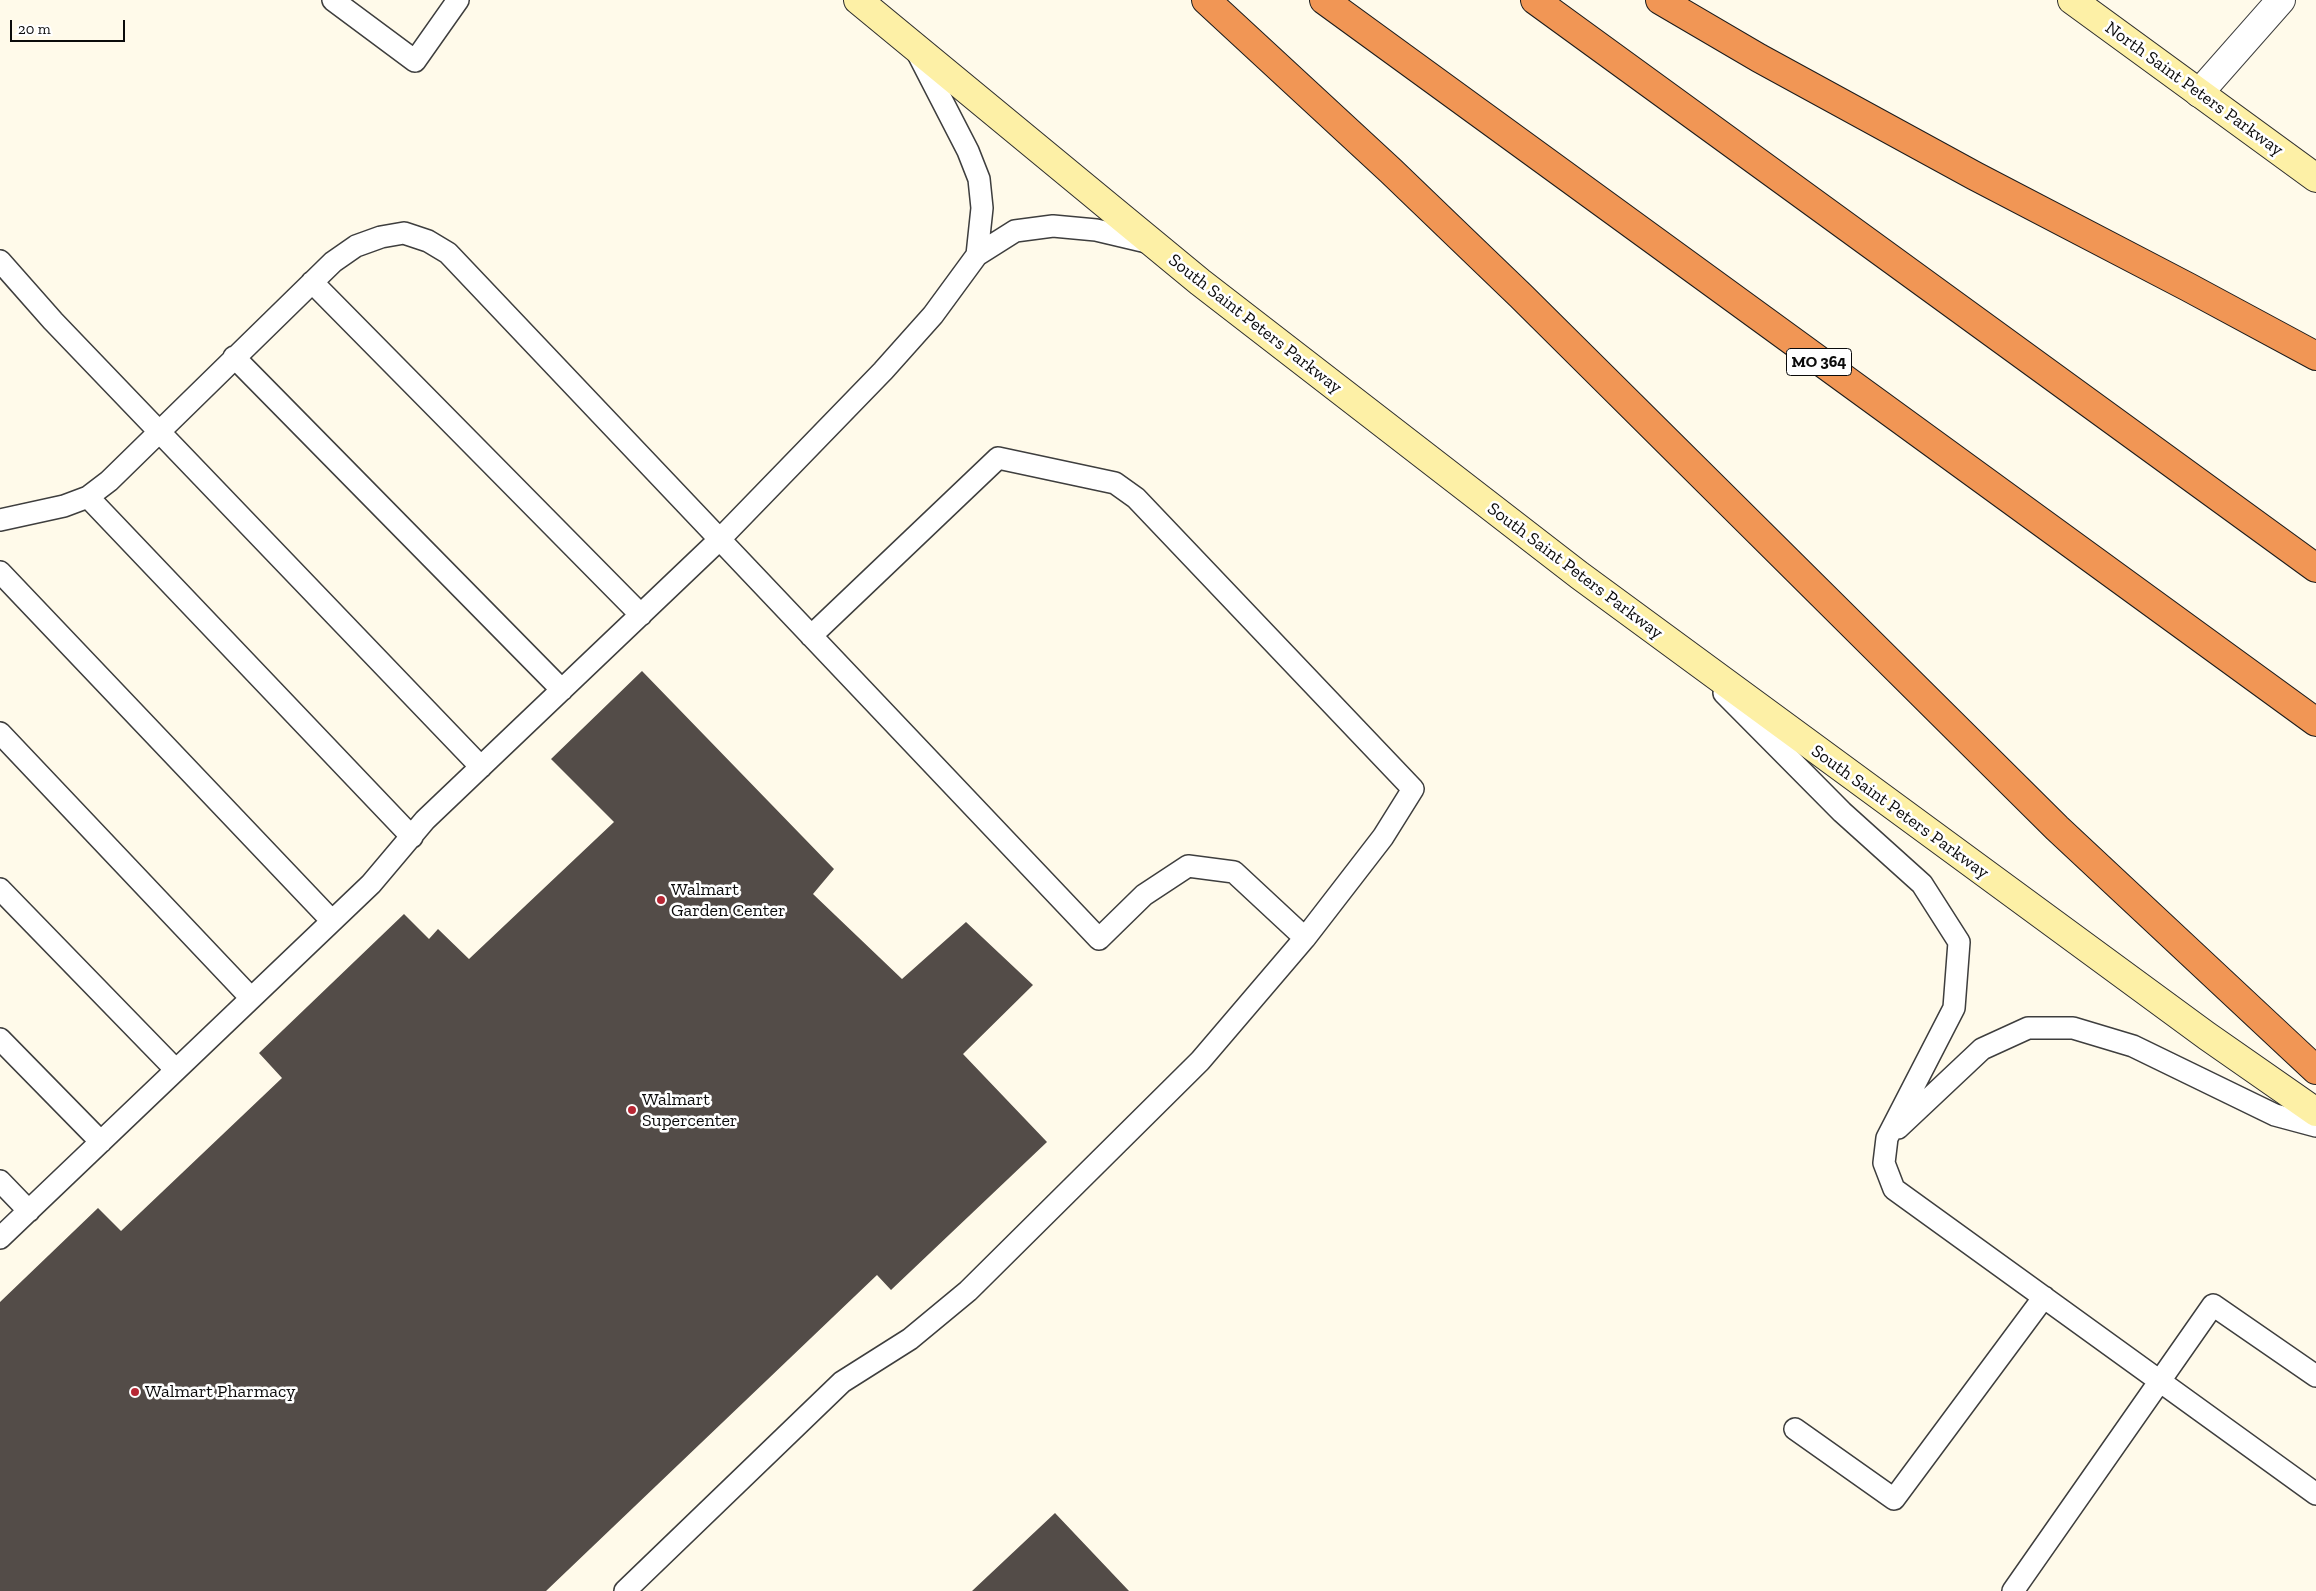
<!DOCTYPE html>
<html>
<head>
<meta charset="utf-8">
<style>
  body { margin:0 }
  #map { position:relative; width:2316px; height:1591px; overflow:hidden; background:#fffaea; font-family:"Zilla Slab",serif }
  canvas { display:block }
  .scale { position:absolute; left:10px; top:20px; width:115px; height:22px; box-sizing:border-box; border:2px solid #0b0b0b; border-top:0; padding-left:6px; font-size:15px; line-height:18px; white-space:nowrap; color:#0b0b0b; -webkit-text-stroke:4px #fff; paint-order:stroke }
</style>
</head>
<body>
<div id="map">
<canvas width="2316" height="1591"></canvas>
<div class="scale">20 m</div>
</div>
<script>
const g = document.querySelector('canvas').getContext('2d');
g.lineJoin = 'round';
function fill(path, color) { g.fillStyle = color; g.fill(path, 'evenodd'); }
const toPath = rows => new Path2D(rows.map(r => 'M' + r).join(''));
function stroke(path, color, width, dash) { g.strokeStyle = color; g.lineWidth = width; g.lineCap = dash ? 'butt' : 'round'; g.setLineDash(dash || []); g.stroke(path); }
function drawText(font, color, halo, rows, align = 'center') {
  g.font = font + ' "Zilla Slab",serif'; g.lineWidth = 5; g.setLineDash([]); g.textBaseline = 'middle'; g.strokeStyle = halo; g.fillStyle = color; for (const [text, x, y, turn = 0] of rows) {
    g.save(); g.translate(x, y); g.rotate((+turn || 0) * Math.PI / 180); g.textAlign = isNaN(turn) ? turn : align; if (halo) g.strokeText(text, 0, 0); g.fillText(text, 0, 0); g.restore();
  }
}
const building = toPath([
  [642,671,834,869,813,894,902,979,966,922,1033,985,963,1054,1047,1142,891,1290,877,1275,546,1591,0,1591,0,1302,98,1208,121,1231,282,1078,259,1053,404,914,429,939,438,929,469,959,614,822,551,759],
  [1055,1513,1129,1591,972,1591]
]);
const service = toPath([
  [333,0,415,61,458,0],
  [917,52,968,151,979,179,982,208,977,255],
  [0,261,53,321,481,767],
  [312,282,641,615],
  [234,357,562,690],
  [88,497,412,837],
  [0,520,64,506,88,497,109,481,333,262,356,246,381,237,404,233,428,241,448,253,1099,939,1144,895,1188,866,1234,872,1305,938],
  [0,572,332,921],
  [1724,693,1842,812,1922,884,1959,942,1954,1008,1887,1138,1884,1163,1894,1189,2316,1494],
  [0,733,251,998],
  [0,889,176,1070],
  [0,1039,101,1142],
  [1898,1128,1982,1049,2028,1028,2073,1028,2133,1046,2275,1115,2316,1126],
  [0,1181,29,1211],
  [0,1238,371,884,425,820,719,540,883,371,933,315,977,255,1015,231,1053,226,1096,230,1151,243],
  [1795,1429,1894,1499,2044,1297],
  [625,1591,842,1382,910,1339,968,1291,1200,1061,1305,938,1383,837,1413,789,1136,498,1115,483,998,458,811,636],
  [2013,1591,2213,1305,2316,1376]
]);
const minor = toPath([
  [2199,93,2281,0]
]);
const secondary = toPath([
  [858,0,1200,282,1579,575,2207,1036,2316,1112],
  [2072,0,2316,178]
]);
const motorway = toPath([
  [1206,0,1391,171,1521,296,2057,828,2316,1070],
  [1324,0,2316,722],
  [1535,0,2316,568],
  [1660,0,1759,58,1975,176,2188,287,2316,356]
]);
const markers = [
  [661,900,5,"#b72734"],
  [632,1110,5,"#b72734"],
  [135,1392,5,"#b72734"]
];
const shields = [
  [1819,362,65]
];
const shieldNames = [
  ["MO 364",1819,362]
];
const streetNames = [
  ["North Saint Peters Parkway",2194,89,36],
  ["South Saint Peters Parkway",1255,324,38],
  ["South Saint Peters Parkway",1575,571,37],
  ["South Saint Peters Parkway",1900,812,36]
];
const poiNames = [
  ["Walmart",671,890],
  ["Garden Center",671,911],
  ["Walmart",642,1100],
  ["Supercenter",642,1121],
  ["Walmart Pharmacy",145,1392]
];
fill(building, '#534c48');
stroke(service, '#3e3e3e', 24);
stroke(minor, '#3e3e3e', 30);
stroke(secondary, '#2d2d2d', 30);
stroke(motorway, '#1c1c1c', 30);
stroke(service, '#fff', 21);
stroke(minor, '#fff', 28);
stroke(secondary, '#fdf0a6', 28);
stroke(motorway, '#f19655', 28);
for (const [x, y, r, color] of markers) { const dot = new Path2D(); dot.arc(x, y, r, 0, 2 * Math.PI); g.fillStyle = color; g.fill(dot); stroke(dot, '#fff', 2); }
for (const [x, y, w] of shields) { const box = new Path2D(); box.roundRect(x - w / 2, y - 13.5, w, 27, 4); g.fillStyle = '#fff'; g.fill(box); stroke(box, '#0b0b0b', 1); }
drawText('bold 16px', '#0b0b0b', null, shieldNames);
drawText('18px', '#0b0b0b', '#fff', streetNames);
drawText('18px', '#0b0b0b', '#fff', poiNames, 'left');
</script>
</body>
</html>
